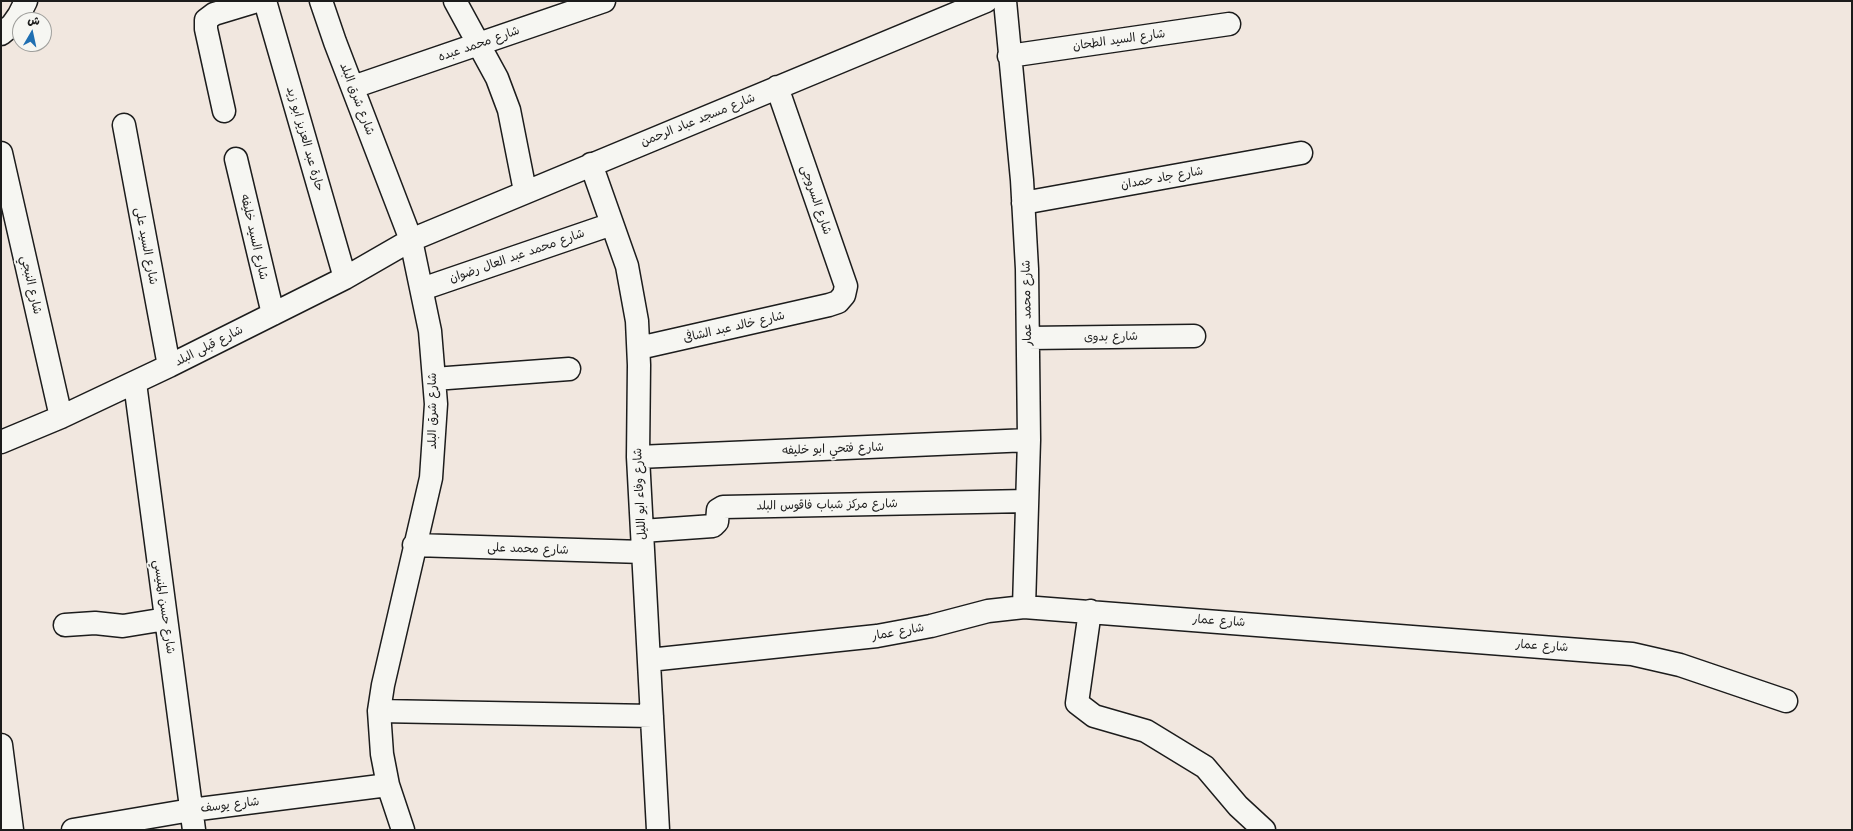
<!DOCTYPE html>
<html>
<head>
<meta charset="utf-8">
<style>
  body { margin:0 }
  #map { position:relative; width:1853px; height:831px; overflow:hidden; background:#f1e7df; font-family:"Comic Neue","Playpen Sans Arabic",sans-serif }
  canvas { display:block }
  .frame { position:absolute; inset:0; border:2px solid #1c1c1c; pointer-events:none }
  .north { position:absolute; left:12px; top:12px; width:40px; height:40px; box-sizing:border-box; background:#f6f6f2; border:1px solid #9f9f9c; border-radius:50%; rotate:9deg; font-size:11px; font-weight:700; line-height:16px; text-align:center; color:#1c1c1c }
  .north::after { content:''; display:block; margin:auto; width:14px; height:18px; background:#1f6fb2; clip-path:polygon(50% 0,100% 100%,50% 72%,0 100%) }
</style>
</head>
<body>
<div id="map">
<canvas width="1853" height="831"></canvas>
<div class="frame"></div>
<div class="north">ش</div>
</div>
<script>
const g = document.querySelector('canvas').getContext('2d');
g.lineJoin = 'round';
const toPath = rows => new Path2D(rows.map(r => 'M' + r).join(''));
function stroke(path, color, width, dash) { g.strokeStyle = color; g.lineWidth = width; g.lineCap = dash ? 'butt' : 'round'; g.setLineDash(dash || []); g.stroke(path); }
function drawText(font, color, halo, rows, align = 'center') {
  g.font = font + ' "Comic Neue","Playpen Sans Arabic",sans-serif'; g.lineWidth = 4; g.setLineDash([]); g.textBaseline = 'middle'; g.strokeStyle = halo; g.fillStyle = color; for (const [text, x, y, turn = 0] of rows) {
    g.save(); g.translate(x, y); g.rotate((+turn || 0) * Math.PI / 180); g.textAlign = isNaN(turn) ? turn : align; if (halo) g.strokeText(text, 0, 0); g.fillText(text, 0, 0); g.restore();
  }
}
const street = toPath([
  [265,1,345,278],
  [321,1,335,42,411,240,430,331,436,404,431,478,383,685,379,711,382,754,388,785,403,830],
  [455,1,497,78,509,110,525,191],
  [1005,1,1022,180,1027,269,1029,440,1024,607],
  [1,34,12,25,19,15,26,1],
  [1009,56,1229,24],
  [353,87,604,1],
  [224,111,206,29,206,20,214,14,257,1],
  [124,125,169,366],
  [1,153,61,417],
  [236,159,273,314],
  [591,164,627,266,637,321,639,365,638,457,658,830],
  [1023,203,1301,153],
  [422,289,612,224],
  [1028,338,1194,336],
  [639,348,829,305,838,302,844,295,846,286,777,87],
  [434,379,569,369],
  [135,383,194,830],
  [1,442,61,417,169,366,345,278,411,240,986,1],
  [638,457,1029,440],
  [642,531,713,526,717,522,718,510,723,507,1027,501],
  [414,545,643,552],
  [1090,611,1077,703,1094,716,1146,731,1205,767,1238,806,1264,830],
  [65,625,95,623,123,626,166,619],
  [649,660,877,636,931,626,988,611,1024,607,1632,654,1680,665,1786,701],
  [379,711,652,716],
  [1,745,12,830],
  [73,830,191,810,388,785]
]);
const streetNames = [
  ["شارع السيد الطحان",1119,40,-8],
  ["شارع محمد عبده",479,44,-19],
  ["شارع شرق البلد",357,99,69],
  ["شارع مسجد عباد الرحمن",698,120,-22],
  ["حارة عبد العزيز ابو زيد",305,139,74],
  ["شارع جاد حمدان",1162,178,-10],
  ["شارع السروجى",816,200,71],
  ["شارع السيد خليفه",254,237,77],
  ["شارع السيد على",146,246,79],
  ["شارع محمد عبد العال رضوان",517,256,-19],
  ["شارع النبجي",31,285,77],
  ["شارع محمد عمار",1027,303,-91],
  ["شارع خالد عبد الشافى",734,327,-13],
  ["شارع بدوى",1111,337,-1],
  ["شارع قبلى البلد",209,346,-27],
  ["شارع شرق البلد",433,411,-90],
  ["شارع فتحي ابو خليفه",833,449,-2],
  ["شارع وفاء ابو الليل",640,494,-93],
  ["شارع مركز شباب فاقوس البلد",827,505,-1],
  ["شارع محمد على",528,549,2],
  ["شارع حسن المنيسي",164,607,82],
  ["شارع عمار",1219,621,4],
  ["شارع عمار",898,632,-10],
  ["شارع عمار",1542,646,4],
  ["شارع يوسف",230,805,-7]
];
stroke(street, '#1c1c1c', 25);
stroke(street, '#f6f6f2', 22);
drawText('12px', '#1c1c1c', '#f6f6f2', streetNames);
</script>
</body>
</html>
